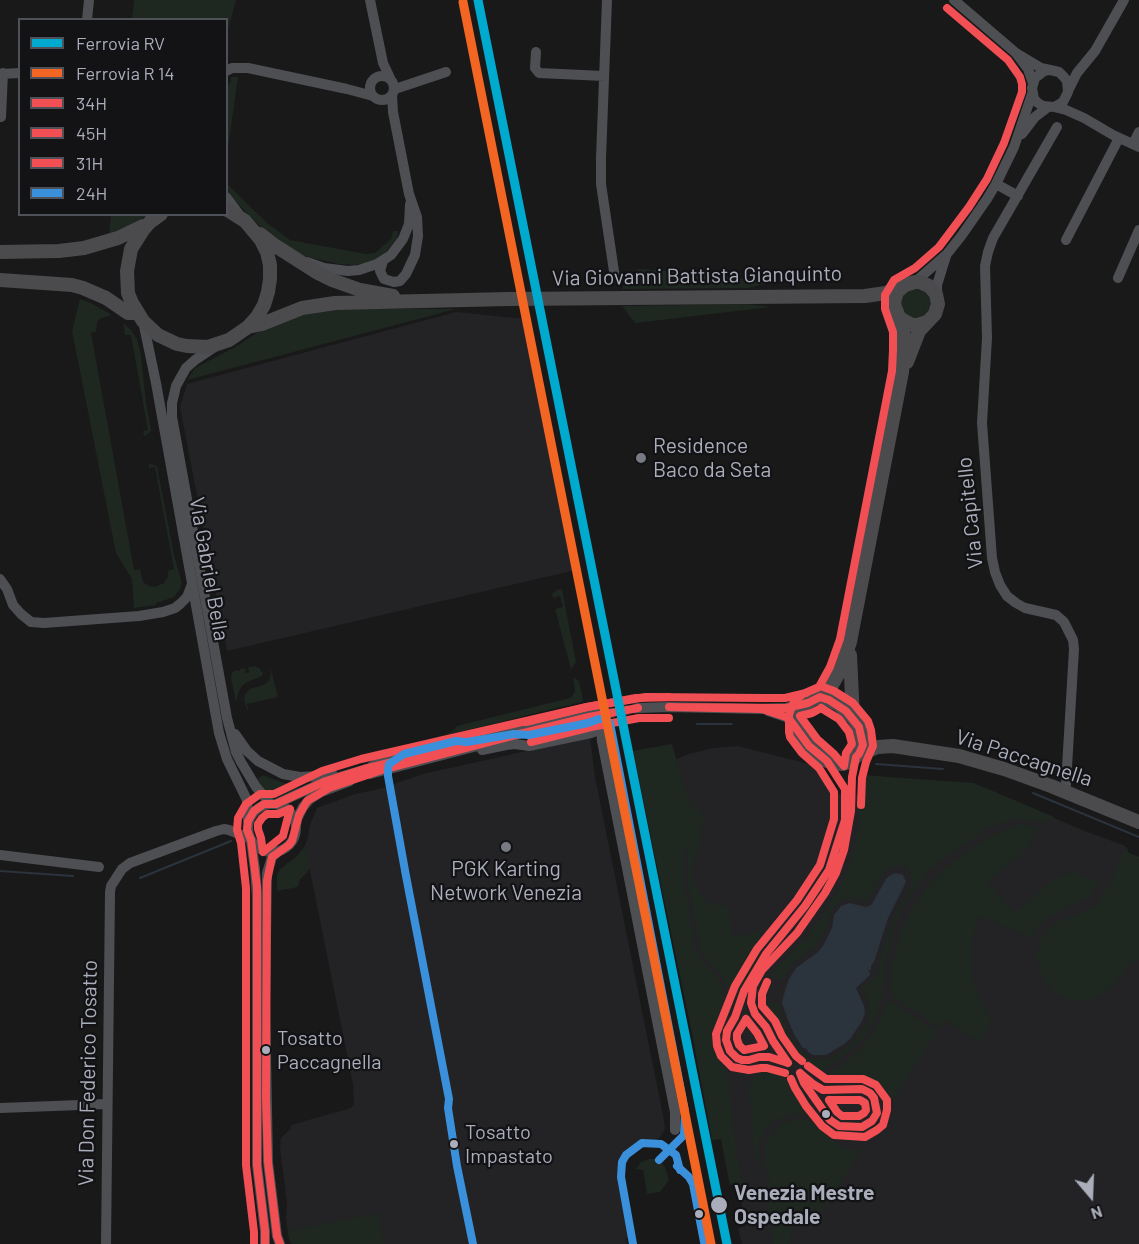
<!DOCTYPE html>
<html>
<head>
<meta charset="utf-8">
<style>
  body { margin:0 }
  #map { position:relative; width:1139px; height:1244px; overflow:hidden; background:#19191a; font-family:Barlow,sans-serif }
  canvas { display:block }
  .legend { position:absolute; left:18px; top:18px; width:210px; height:198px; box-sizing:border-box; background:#131316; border:2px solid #4f5158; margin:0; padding:8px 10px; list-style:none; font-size:18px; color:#aaaebb }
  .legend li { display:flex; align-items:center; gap:12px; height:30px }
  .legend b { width:30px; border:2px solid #4f5158 }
  .north { position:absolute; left:1061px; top:1166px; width:60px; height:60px; -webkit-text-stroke:4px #131316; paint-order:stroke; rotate:161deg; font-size:16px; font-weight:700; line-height:24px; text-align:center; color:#aaaebb }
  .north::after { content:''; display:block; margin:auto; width:21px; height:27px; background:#aaaebb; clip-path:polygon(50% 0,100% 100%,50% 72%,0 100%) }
</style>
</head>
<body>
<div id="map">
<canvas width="1139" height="1244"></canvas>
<ul class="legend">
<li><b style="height:8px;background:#00a9ce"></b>Ferrovia RV</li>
<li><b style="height:8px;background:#f26522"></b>Ferrovia R 14</li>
<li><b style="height:8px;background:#f14f54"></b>34H</li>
<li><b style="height:8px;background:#f14f54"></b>45H</li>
<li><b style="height:8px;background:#f14f54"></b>31H</li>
<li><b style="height:8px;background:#3a90db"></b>24H</li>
</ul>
<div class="north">N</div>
</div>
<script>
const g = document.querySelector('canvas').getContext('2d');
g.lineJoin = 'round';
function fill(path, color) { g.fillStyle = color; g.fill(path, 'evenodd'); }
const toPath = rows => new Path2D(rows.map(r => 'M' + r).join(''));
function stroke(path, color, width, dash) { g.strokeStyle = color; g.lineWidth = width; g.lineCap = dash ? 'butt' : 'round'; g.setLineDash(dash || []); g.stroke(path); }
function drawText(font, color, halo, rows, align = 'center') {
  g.font = font + ' Barlow,sans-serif'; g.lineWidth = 4.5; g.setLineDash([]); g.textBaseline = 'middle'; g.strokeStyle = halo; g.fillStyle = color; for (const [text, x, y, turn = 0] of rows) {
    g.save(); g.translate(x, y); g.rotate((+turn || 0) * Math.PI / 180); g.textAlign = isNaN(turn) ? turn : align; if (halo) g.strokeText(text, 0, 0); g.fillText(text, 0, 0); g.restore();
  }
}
const built = toPath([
  [456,312,525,319,580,569,227,651,180,407,187,384],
  [590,737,595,777,664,1120,665,1129,660,1137,650,1144,635,1152,629,1158,627,1163,625,1172,626,1181,623,1192,631,1238,626,1239,627,1244,292,1244,288,1235,286,1218,287,1204,280,1147,281,1138,291,1128,291,1125,351,1108,354,1104,353,1084,305,846,308,837,310,825,317,808,355,794,379,789,423,774],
  [738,746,809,764,821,771,830,781,836,794,861,795,862,775,981,786,1082,830,1123,845,1126,847,1129,853,1139,857,1139,1244,742,1244,738,1228,746,1226,738,1184,730,1185,721,1139,712,1140,693,1038,645,806,645,795,664,764,689,754,713,748]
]);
const green = toPath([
  [134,0,236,0,227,34,226,20,132,19],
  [231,77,238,77,227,155,227,87,231,81],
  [227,184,267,223,290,240,366,254,375,253,383,246,392,238,393,231,398,231,397,238,386,252,378,258,367,263,355,265,339,264,312,258,297,253,267,233,228,194,227,191],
  [111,215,149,215,109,236],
  [638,269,712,274,768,283,748,288,622,289,627,279],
  '901 304a15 15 0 1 1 30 0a15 15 0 1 1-30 0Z',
  [80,299,91,303,112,315,101,318,97,322,96,332,91,333,134,570,140,569,143,582,149,586,155,587,164,583,168,577,168,571,174,569,155,467,149,468,149,464,154,465,157,467,174,555,182,583,180,589,174,597,156,603,156,605,134,608,132,579,116,553,72,331],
  [747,304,771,307,635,323,622,306],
  [325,309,456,309,187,380,195,368,239,345,255,334,275,323,299,313],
  [123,323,130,329,137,339,141,356,146,403,151,430,147,435,144,436,143,431,148,430,131,335,125,335],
  [562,589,576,662,571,669,555,609,563,607,560,596,553,598,552,593,556,592,555,590],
  [255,666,258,668,260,668,261,672,263,671,262,676,247,682,242,686,239,691,236,702,231,678,232,673,236,670,240,671,240,669,245,668,246,673,249,673,248,667],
  [270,669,271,670,278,697,247,704,248,710,247,710,244,700,245,694,250,689,263,685,268,682,271,675],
  [573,677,579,681,583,699,582,702,552,709,412,744,447,734,454,730,457,726,570,698,573,695,575,691],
  [672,744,687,797,704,816,699,848,691,869,695,885,708,903,728,906,733,937,760,931,759,959,737,998,726,1024,725,1023,729,1005,726,985,723,978,707,960,699,947,695,921,688,886,688,851,685,850,683,851,683,883,690,913,695,946,701,960,719,980,725,997,720,1023,722,1032,720,1043,729,1085,736,1149,744,1193,740,1194,737,1184,730,1185,721,1139,712,1140,693,1038,633,751],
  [263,775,281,782,296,785,298,789,281,796,270,794,266,792,256,780],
  [862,775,973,783,981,786,1054,817,1043,823,1031,820,1017,819,998,824,986,829,943,859,928,872,912,893,901,912,895,926,888,950,881,1001,877,1015,872,1026,863,1039,850,1051,818,1074,795,1054,787,1044,779,1025,763,1008,765,1002,777,1004,790,1037,806,1057,821,1060,835,1056,848,1047,859,1034,867,1022,869,1007,866,996,862,991,862,988,873,980,880,970,881,967,878,965,887,936,895,914,909,891,912,880,910,872,906,867,903,866,893,867,885,872,867,901,849,898,844,899,834,907,830,915,826,929,814,948,795,961,789,968,783,979,769,977,775,969,806,938,821,919,843,880,852,856,858,831],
  [1019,824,1040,828,1033,835,1030,846,988,882,1014,913,1056,877,1064,876,1073,871,1100,882,1090,896,1084,901,1064,908,1045,921,1035,931,1032,938,979,916,971,945,971,966,977,994,992,1022,979,1042,945,1020,940,1028,892,996,890,990,892,964,901,932,911,911,927,887,945,868,986,838],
  [305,846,310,868,307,873,300,879,298,887,277,891,277,876,280,869,296,857],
  [1126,847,1129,853,1139,857,1139,960,1132,963,1110,989,1101,997,1084,1001,1066,999,1053,991,1042,977,1037,960,1037,954,1040,941,1053,925,1061,920,1083,912,1098,903,1110,885],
  [888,1001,894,1003,937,1032,892,1101,886,1089,871,1079,856,1077,833,1081,824,1078,826,1075,849,1059,862,1048,877,1027,886,1003],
  [771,1068,782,1071,793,1080,818,1118,802,1113,794,1114,778,1119,769,1126,761,1138,758,1150,759,1162,765,1188,764,1188,754,1151,749,1087,751,1080,758,1073,764,1070],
  [800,1119,808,1120,819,1126,832,1139,840,1146,852,1150,862,1150,818,1217,807,1217,800,1219,792,1229,789,1244,773,1244,767,1203,778,1200,775,1187,771,1187,765,1163,765,1147,767,1139,776,1128,782,1124,792,1120],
  [649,1159,657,1159,662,1163,665,1167,669,1180,660,1192,647,1194,643,1170,636,1169,641,1162],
  [378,1213,384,1244,292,1244,289,1239,288,1231]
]);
const water = toPath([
  [895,873,903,875,906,882,888,918,874,962,871,966,871,970,868,970,870,973,870,975,856,988,864,1006,865,1014,862,1021,851,1038,843,1045,826,1055,813,1055,808,1052,807,1049,803,1048,794,1034,788,1020,782,1003,785,990,789,979,796,968,818,952,823,946,832,928,834,915,841,906,849,903,866,907,869,906,872,904,886,879,889,876]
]);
const stream = toPath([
  [697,724,732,724],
  [876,764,943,769],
  [1033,793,1139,837],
  [0,871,73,876],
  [140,878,231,841]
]);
const minorTunnel = toPath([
  [589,717,638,708]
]);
const minor = toPath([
  [370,0,383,63,390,78],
  [607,0,601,158,601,184,615,278],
  [954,0,1016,53,1028,69,1033,83],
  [87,20,89,0],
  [536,52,535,68,539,73,604,76],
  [1016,53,1041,68,1059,72,1064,77,1067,81,1068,92,1063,102,1054,107,1043,106,1038,103,1034,99,1032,88,1035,78,1044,71,1049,70],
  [226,71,232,68,248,68,347,89,373,96],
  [0,74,20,73],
  '370 88a12 12 0 1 1 24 0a12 12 0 1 1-24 0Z',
  [395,89,446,72],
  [1069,89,1077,73,1095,51,1124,0],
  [1054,107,1066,110,1084,118,1113,135,1139,147],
  [1,117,3,73],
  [1057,127,993,238,988,252,985,266,987,338,982,423,992,558,995,572,1000,585,1007,596,1016,603,1025,608,1056,615,1064,622,1073,640,1074,649,1066,784,1063,791],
  [1022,134,1035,117,1048,107],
  [1133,144,1139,132],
  [996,184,1018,196],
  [226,197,241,217],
  [1066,240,1119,138],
  [383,261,380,271,384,279,394,282,400,281,406,274,415,255,418,236,417,217,409,194,393,112,392,95],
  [307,262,324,268,348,271,359,270,377,264,391,255,403,239,409,224,410,204],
  [1118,278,1139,230],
  [915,282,947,254,962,235,987,199,996,184,1014,147,1032,94],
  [937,299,937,285,946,256],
  [143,321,156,383,219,733,227,759,247,800,248,821],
  [216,346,195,360,186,368,176,386,174,395,172,403,172,417,227,718,236,752,241,762,256,787,270,803],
  [0,579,7,589,13,605,21,614,31,622,44,623,139,616,163,612,175,608,180,604,187,597,192,584],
  [638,708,669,707,762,709,786,708,808,703],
  [768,711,786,717,793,723,799,731],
  [235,734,247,751,258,761,283,774,300,777,320,776,332,773],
  [480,742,528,732,589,717],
  [482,750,506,745,515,744,529,746,591,733,601,729],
  [371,767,382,761,539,720,595,708,600,709,602,712,605,722,601,729,602,741,675,1112,675,1130],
  [370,774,489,743],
  '248 828a24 24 0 1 1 48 0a24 24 0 1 1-48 0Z',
  [276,804,326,781,377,766],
  [296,825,297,819,303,807,310,799,321,792,350,781],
  [251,840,255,869,257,897,257,1165,265,1231,265,1244],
  [279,851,272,857,267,873,265,1001,268,1162,277,1236,280,1244],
  [0,855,99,867],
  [0,1108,107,1104],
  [106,1244,110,892,111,886,122,869,130,863,216,831,224,829,229,830,249,838]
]);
const major = toPath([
  [161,214,150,222,143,230,131,249,127,271,128,293,132,303,143,321,158,335,177,344,187,346,208,347,229,340,248,327,257,317,264,305,268,292,270,279,270,265,267,252,261,240,245,221,226,209],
  [260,234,274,245,318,273,332,280,360,290,393,296],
  [0,252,59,251,84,248,118,238,143,226],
  [0,280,72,285,83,288,106,298,128,313,137,313],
  [248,327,262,324,302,308,335,303,509,299,865,296,886,293,905,285],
  [907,362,919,331,935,314,938,304,936,294,929,286,920,282,915,282,905,285,897,292,894,302,895,307,899,317,903,320,912,325,918,325,927,322],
  [850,655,853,718],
  [820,697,829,700,839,705,853,718,859,727,863,745,859,754,850,762,843,764,835,764,827,761,816,753,809,746,799,731,799,716,802,708,808,703,813,699,826,695,840,671,850,642,902,372,904,341,903,330,899,317],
  [859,754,878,747,893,746,959,756,1004,769,1051,786,1139,822]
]);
const bus1 = toPath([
  [669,707,786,708,808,703,820,697,829,700,846,711,859,727,863,745,859,754,856,757,852,777,851,811,844,850,836,873,825,893,797,933,762,970,753,986,751,1003,755,1014,766,1027,773,1041,788,1063],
  [669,707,762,709,786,717,790,720,809,746,827,761,845,789,845,820,829,870,805,906,766,954,744,991,735,1017,727,1031,726,1040,730,1051,737,1058,742,1060,749,1060,759,1057,769,1057,788,1063],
  [589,717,638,708],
  [528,732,589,717],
  [528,732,589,717],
  [800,1073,813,1084,823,1090,862,1089,870,1093,874,1098,877,1113,872,1121,862,1127,839,1126,830,1120,804,1083,800,1073],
  [265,1244,265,1231,257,1165,257,887,251,840,247,830,248,821,254,811,264,804,276,804,326,781,364,769,434,752,528,732],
  [280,1244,277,1236,268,1162,266,1098,267,881,272,857,289,845,292,841,299,815,307,801,329,788,382,770,528,732]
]);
const bus2 = toPath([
  [821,708,839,719,849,732,852,744,846,753,844,766,834,754,817,739,800,716,812,713,821,708],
  [526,722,587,707,636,698,669,697],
  [531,742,591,727,639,718,669,718],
  [290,809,283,836,263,852,261,838,258,829,258,824,262,818,267,814,278,814,290,809],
  [746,1019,757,1033,764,1046,744,1050,739,1045,737,1039,737,1034,746,1019],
  [829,1100,860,1100,865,1103,866,1110,864,1113,859,1116,842,1116,837,1112,829,1100]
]);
const bus3 = toPath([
  [823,687,834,691,853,703,868,721,871,730,873,746,866,762,862,778,861,805],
  [767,982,762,994,762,1006,775,1021,782,1036,796,1056,802,1061],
  [785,1073,767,1068,761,1068,749,1070,732,1067,721,1056,717,1046,716,1034,735,986,757,949,797,900,820,865,834,819,834,792,819,768,802,753,790,737,789,732,789,715,794,701,803,694,819,687,830,667,840,639,892,371,893,350,893,332,885,309,885,295,894,280,915,268,939,247,969,207,987,179,1004,143,1022,92,1022,84,1020,77,1008,60,947,8],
  [791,1079,795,1088,806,1106,822,1126,834,1135,865,1137,877,1130,883,1125,887,1110,887,1100,876,1085,863,1079,826,1079,808,1066],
  [254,1244,254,1232,246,1165,246,888,241,843,237,830,238,818,246,804,260,794,274,794,322,771,361,759,587,707,646,697,762,698,785,698,806,693]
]);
const bus4 = toPath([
  [677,1166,689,1177,693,1184,704,1242],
  [473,1244,457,1166,448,1108,449,1099,406,876,388,776,388,769,389,764,404,754,456,741,467,742,514,734,529,735,588,723,599,719,605,719,610,723,685,1111,684,1135,659,1160],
  [633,1244,621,1177,622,1162,626,1155,642,1143,661,1144,676,1155,680,1170]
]);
const rail1 = toPath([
  [478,0,727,1244]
]);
const rail2 = toPath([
  [463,2,711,1244]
]);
const markers = [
  [641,458,6,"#777a83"],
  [506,847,6,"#777a83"],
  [266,1050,5,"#aaaebb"],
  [826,1114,5,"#aaaebb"],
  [454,1144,5,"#aaaebb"],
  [719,1205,9,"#aaaebb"],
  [699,1214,5,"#aaaebb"]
];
const busNames = [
  ["Tosatto",277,1038],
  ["Paccagnella",277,1062],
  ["Tosatto",465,1132],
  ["Impastato",465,1156]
];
const streetNames = [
  ["Via Giovanni Battista Gianquinto",697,276,-1],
  ["Via Capitello",970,513,-96],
  ["Via Gabriel Bella",209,569,80],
  ["Via Paccagnella",1024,758,18],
  ["Via Don Federico Tosatto",88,1073,-89]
];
const poiNames = [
  ["Residence",653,446],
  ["Baco da Seta",653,470],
  ["PGK Karting",506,869,"center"],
  ["Network Venezia",506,893,"center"]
];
const stopNames = [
  ["Venezia Mestre",734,1193],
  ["Ospedale",734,1217]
];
fill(built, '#232326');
fill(green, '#1f2721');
fill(water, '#2b333c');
stroke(stream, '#2b333c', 2);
stroke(minorTunnel, '#36373a', 10, [10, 5]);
stroke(minor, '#4d4f53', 10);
stroke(major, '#4b4b4e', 14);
stroke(bus1, '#f14f54', 8);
stroke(bus2, '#f14f54', 8);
stroke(bus3, '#f14f54', 8);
stroke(bus4, '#3a90db', 8);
stroke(rail1, '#00a9ce', 9);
stroke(rail2, '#f26522', 9);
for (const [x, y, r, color] of markers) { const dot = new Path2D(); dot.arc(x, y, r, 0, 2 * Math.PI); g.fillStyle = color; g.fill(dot); stroke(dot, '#131316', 2); }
drawText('20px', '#aaaebb', '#131316', busNames, 'left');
drawText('21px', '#aaaebb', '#131316', streetNames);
drawText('21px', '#aaaebb', '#131316', poiNames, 'left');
drawText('bold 21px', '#aaaebb', '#131316', stopNames, 'left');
</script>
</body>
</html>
